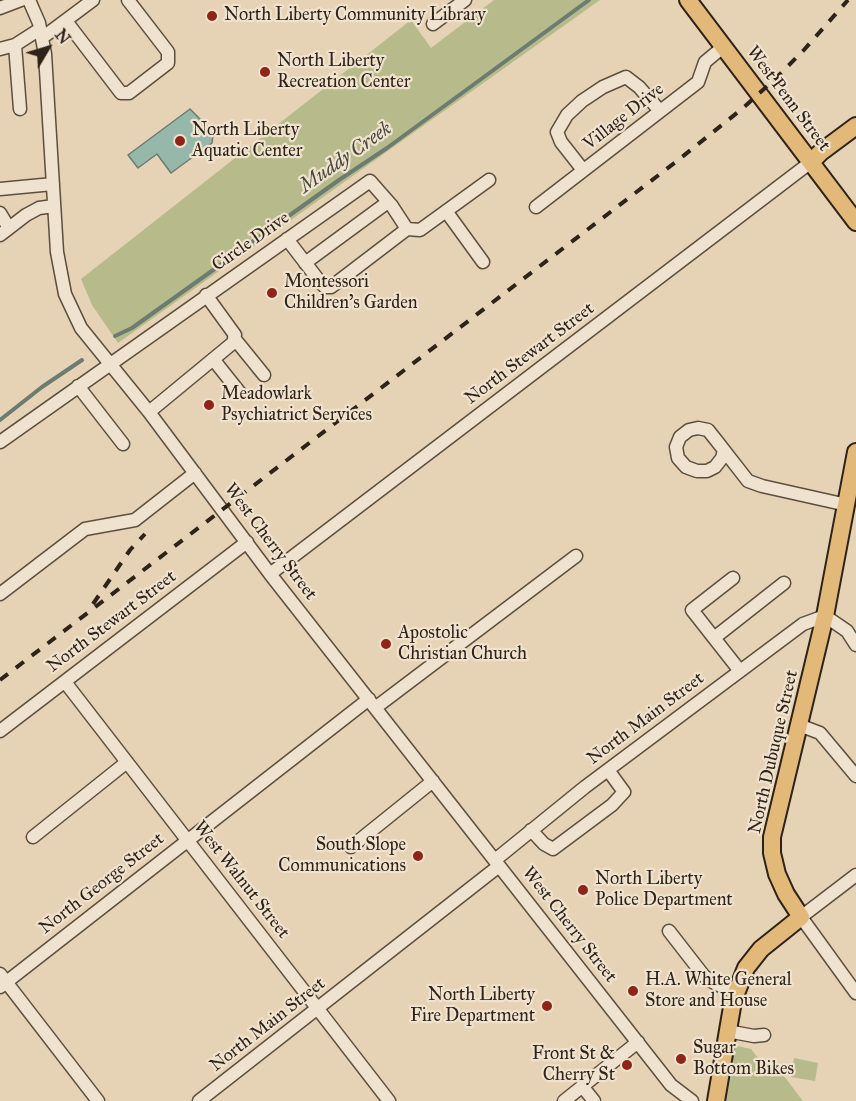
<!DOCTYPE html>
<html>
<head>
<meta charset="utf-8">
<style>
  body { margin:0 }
  #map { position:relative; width:856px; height:1101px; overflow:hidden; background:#e6d2b4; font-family:"IM FELL Great Primer",serif }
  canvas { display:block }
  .north { position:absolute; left:18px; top:18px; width:60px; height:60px; -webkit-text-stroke:4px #efe2ce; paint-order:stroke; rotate:52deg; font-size:16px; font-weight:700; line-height:24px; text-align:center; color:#2d2318 }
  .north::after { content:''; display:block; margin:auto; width:21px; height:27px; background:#2d2318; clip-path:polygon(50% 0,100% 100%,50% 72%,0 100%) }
</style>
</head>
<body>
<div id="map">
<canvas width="856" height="1101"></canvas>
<div class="north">N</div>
</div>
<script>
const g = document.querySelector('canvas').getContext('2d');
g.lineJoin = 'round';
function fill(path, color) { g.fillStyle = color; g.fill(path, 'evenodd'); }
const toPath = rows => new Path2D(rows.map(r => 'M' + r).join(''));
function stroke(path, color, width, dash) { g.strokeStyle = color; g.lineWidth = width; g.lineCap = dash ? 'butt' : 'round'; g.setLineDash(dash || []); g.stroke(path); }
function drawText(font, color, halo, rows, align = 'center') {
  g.font = font + ' "IM FELL Great Primer",serif'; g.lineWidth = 4.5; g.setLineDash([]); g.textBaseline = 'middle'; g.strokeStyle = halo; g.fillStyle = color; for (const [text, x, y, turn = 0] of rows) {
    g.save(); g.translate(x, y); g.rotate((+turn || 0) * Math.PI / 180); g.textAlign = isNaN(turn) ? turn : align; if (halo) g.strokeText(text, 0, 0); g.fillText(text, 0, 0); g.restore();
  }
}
const green = toPath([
  [494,0,600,0,118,343,92,305,81,279,411,20,431,48],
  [733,1045,751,1049,773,1077,780,1071,803,1101,724,1101],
  [794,1058,818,1063,815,1081,791,1077]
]);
const water = toPath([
  [190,109,207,126,213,135,212,143,171,173,157,154,138,168,128,155,190,109]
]);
const stream = toPath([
  [115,336,132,328,339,180,387,148,589,0],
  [0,420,42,387,82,360]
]);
const minor = toPath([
  [29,0,39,23,45,54,57,252,65,294,81,328,149,412,270,574,671,1085,692,1101],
  [0,8,21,0],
  [66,21,121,93,129,93,168,63,168,52,128,0],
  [433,24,465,0],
  [42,38,93,0],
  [15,45,20,109],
  [0,49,15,45,40,29],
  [583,170,561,142,557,132,567,115,582,101,603,87,626,77,639,87,660,111],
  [0,189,53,184],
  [536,207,698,82,705,62,723,47],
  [446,211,483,262],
  [0,213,9,228],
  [0,235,26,215,39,208,54,206],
  [287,239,320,282,325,287,331,287,407,229],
  [305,263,388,202],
  [234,338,264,375],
  [213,359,240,393],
  [78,386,123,444],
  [149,412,234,342,235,335,206,295],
  [0,442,370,181,392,206,407,229,420,230,489,180],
  [724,450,722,458,715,467,707,471,697,471,686,467,678,458,676,447,680,437,689,430,698,428,708,430,716,440,748,481,762,486,847,505],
  [270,574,811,162],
  [733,578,692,610,740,671],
  [0,594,85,529,135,520,195,473],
  [714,638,784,583],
  [65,682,389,1101],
  [375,708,576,556],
  [799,725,820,733,856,776],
  [0,731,247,542],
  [531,830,544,844,553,849,612,805,624,792,608,770],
  [33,837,127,762],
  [351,847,433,781],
  [495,860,585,787,803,624,825,616,847,631,856,645],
  [856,875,801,917,856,993],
  [669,931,704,976,716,984,736,992],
  [0,974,98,1101],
  [0,987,369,699],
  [727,1031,754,1036,764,1035],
  [582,1086,594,1101],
  [199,1101,499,866],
  [564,1101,638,1042]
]);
const major = toPath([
  [688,0,856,222],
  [811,162,821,152,856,126],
  [716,1101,733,1001,746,968,761,949,801,917,786,894,777,874,772,853,772,837,825,616,856,452]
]);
const rail = toPath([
  [93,604,130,550,145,534],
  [0,680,677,161,743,108,775,79,803,51,848,0]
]);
const markers = [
  [212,16,6,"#8f2418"],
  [265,72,6,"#8f2418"],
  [180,141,6,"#8f2418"],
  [272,293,6,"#8f2418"],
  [209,405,6,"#8f2418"],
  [386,644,6,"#8f2418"],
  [418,856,6,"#8f2418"],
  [583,890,6,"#8f2418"],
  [633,991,6,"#8f2418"],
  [547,1006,6,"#8f2418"],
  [681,1059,6,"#8f2418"],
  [627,1065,6,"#8f2418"]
];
const poiNames = [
  ["North Liberty Community Library",224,16],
  ["North Liberty",277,62],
  ["Recreation Center",277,83],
  ["North Liberty",192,131],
  ["Aquatic Center",192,152],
  ["Montessori",284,283],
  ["Children's Garden",284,304],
  ["Meadowlark",221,395],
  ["Psychiatrict Services",221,416],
  ["Apostolic",398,634],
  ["Christian Church",398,655],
  ["South Slope",406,846,"right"],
  ["Communications",406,867,"right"],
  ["North Liberty",595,880],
  ["Police Department",595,901],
  ["H.A. White General",645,981],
  ["Store and House",645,1002],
  ["North Liberty",535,996,"right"],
  ["Fire Department",535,1017,"right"],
  ["Sugar",693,1049],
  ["Bottom Bikes",693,1070],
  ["Front St &",615,1055,"right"],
  ["Cherry St",615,1076,"right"]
];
const streetNames = [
  ["West Penn Street",788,99,53],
  ["Village Drive",624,117,-38],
  ["Circle Drive",251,242,-35],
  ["North Stewart Street",530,354,-37],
  ["West Cherry Street",270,542,53],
  ["North Stewart Street",112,622,-37],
  ["North Main Street",646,719,-37],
  ["North Dubuque Street",774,752,-77],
  ["West Walnut Street",241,880,52],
  ["North George Street",102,884,-38],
  ["West Cherry Street",569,925,52],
  ["North Main Street",268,1025,-38]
];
const waterNames = [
  ["Muddy Creek",346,158,-35]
];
fill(green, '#b7bb8b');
fill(water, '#96b8ab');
stroke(water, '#6c7c70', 1.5);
stroke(stream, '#6c7c70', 4);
stroke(minor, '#5b4f3f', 15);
stroke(major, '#2d2318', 20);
stroke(minor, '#efe2ce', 12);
stroke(major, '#e3b97a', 16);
stroke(rail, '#2d2318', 4, [10, 10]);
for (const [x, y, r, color] of markers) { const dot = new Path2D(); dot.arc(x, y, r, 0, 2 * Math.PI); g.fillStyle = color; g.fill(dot); stroke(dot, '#efe2ce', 2); }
drawText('18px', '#2d2318', '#efe2ce', poiNames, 'left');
drawText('18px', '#2d2318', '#efe2ce', streetNames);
drawText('italic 20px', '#47483d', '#efe2ce', waterNames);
</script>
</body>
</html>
